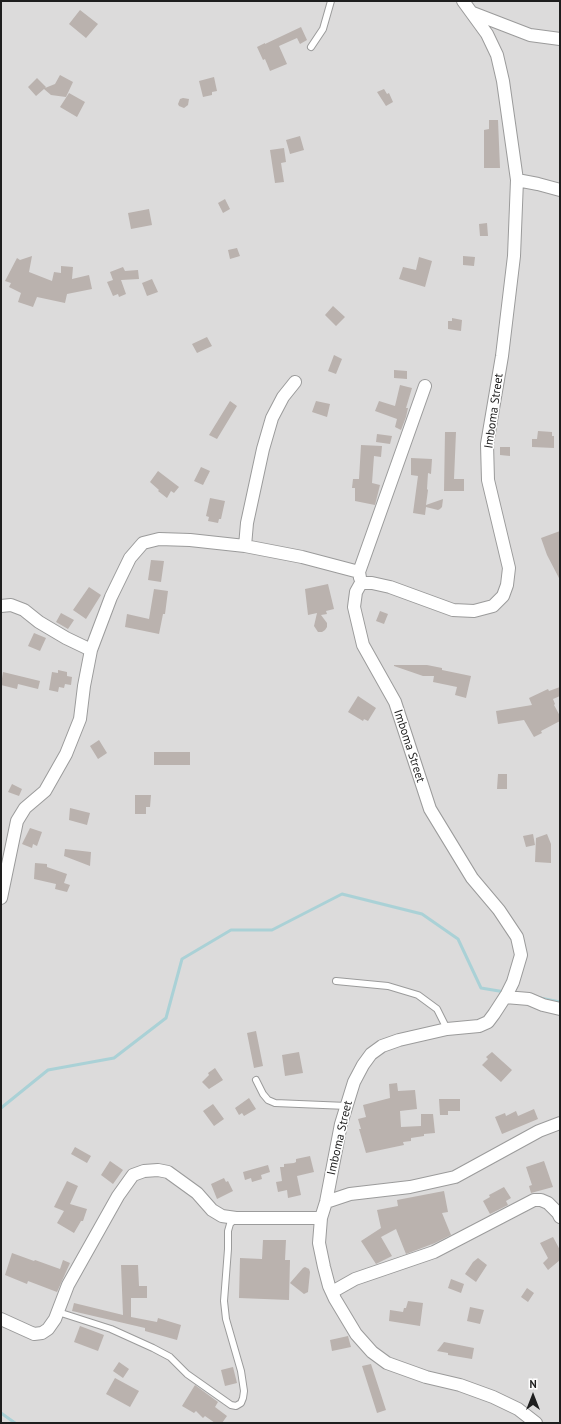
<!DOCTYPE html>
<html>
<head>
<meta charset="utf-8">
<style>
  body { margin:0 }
  #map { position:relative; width:561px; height:1424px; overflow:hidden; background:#edeae5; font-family:"PT Sans",sans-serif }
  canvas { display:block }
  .frame { position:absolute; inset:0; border:2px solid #1e1e1e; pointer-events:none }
  .north { position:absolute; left:513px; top:1376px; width:40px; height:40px; -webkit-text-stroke:3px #fff; paint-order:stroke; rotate:0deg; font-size:11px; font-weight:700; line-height:16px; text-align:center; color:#1e1e1e }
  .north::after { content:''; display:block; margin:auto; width:14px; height:18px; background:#1e1e1e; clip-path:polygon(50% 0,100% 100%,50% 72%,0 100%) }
</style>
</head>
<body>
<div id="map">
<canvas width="561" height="1424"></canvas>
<div class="frame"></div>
<div class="north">N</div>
</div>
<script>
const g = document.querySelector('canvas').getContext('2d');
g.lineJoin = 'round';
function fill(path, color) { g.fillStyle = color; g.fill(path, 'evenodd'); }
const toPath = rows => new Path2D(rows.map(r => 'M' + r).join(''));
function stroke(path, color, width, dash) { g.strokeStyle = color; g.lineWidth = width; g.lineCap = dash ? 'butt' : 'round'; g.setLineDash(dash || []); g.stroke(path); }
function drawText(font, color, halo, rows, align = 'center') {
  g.font = font + ' "PT Sans",sans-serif'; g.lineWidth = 3; g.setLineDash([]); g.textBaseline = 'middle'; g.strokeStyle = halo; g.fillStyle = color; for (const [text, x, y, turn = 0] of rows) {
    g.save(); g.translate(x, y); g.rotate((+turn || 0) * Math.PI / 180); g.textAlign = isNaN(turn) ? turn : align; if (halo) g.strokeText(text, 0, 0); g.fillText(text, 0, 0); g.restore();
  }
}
const residential = toPath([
  [1,1,560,1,560,1423,1,1423]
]);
const stream = toPath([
  [540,998,560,1002],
  [1,1108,48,1070,114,1058,166,1018,182,959,231,930,272,930,342,894,422,914,458,939,481,988,505,992],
  [1,1413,15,1423]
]);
const building = toPath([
  [80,10,98,24,86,38,69,24],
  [301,27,307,40,300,44,297,38,279,46,287,64,270,71,265,59,263,60,257,47,265,43,265,44],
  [60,75,73,82,66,97,51,95,44,89,36,96,28,87,37,78,46,87,45,88,55,84],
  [214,77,217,91,212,92,212,95,203,97,199,81],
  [384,89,387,94,389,93,393,102,386,106,377,92],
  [69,93,85,102,77,117,60,107],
  [183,98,189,99,188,105,184,108,179,106,178,104,180,99],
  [489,120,498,120,500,168,484,168,484,130,489,129],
  [300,136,304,150,290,154,286,140],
  [284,148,286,162,281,163,284,182,275,183,270,150],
  [225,199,230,209,223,213,218,203],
  [149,209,152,225,131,229,128,213],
  [487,223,488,236,480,236,479,224],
  [237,248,240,256,230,259,228,250],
  [32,256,29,272,52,281,54,272,61,273,61,266,73,267,72,279,89,275,92,289,67,294,65,303,37,297,33,307,18,302,21,293,9,287,11,283,5,281,17,258,20,260],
  [463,256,475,257,474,266,463,265],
  [419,257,432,261,425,287,399,279,403,267,416,270],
  [123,267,125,271,138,270,139,279,121,280,126,294,119,297,118,294,113,296,107,282,113,280,110,272],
  [152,279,158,292,147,296,142,283],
  [333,306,345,317,336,326,325,315],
  [452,318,462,320,461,331,448,329,448,321,452,321],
  [207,337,212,346,197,353,192,344],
  [334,355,342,359,336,374,328,371],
  [394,370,407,371,407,379,394,378],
  [400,385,412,388,406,408,408,408,406,417,401,430,395,427,397,419,375,411,379,401,395,406],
  [230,401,237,406,217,439,209,435],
  [316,401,330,404,327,417,312,412],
  [538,431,552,432,552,436,554,436,554,448,532,447,532,439,537,439],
  [445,432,456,432,454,479,464,479,464,491,444,491],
  [377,434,392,436,390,444,376,442],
  [361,445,382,446,381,457,374,456,372,483,380,485,375,505,355,501,355,488,352,488,353,479,359,479],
  [500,447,510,447,510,456,500,455],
  [411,458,432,459,431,474,428,473,427,489,428,490,426,505,443,499,442,507,440,509,438,510,426,507,425,515,413,513,418,476,411,475],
  [201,467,210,471,203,485,194,481],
  [158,471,179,487,174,493,171,491,167,498,158,491,159,490,150,482],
  [210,498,225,501,221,519,219,519,218,523,208,521,209,517,206,516],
  [560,531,560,580,547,555,541,538],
  [151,560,164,561,161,582,148,580],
  [328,584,334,609,326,611,327,614,321,615,327,623,327,627,325,630,322,632,318,632,314,626,317,613,308,615,305,589],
  [89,587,101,595,86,619,73,610],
  [154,589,168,591,165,614,163,614,159,634,125,627,127,614,149,619],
  [380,611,388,614,384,624,376,621],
  [61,613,74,620,68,629,56,622],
  [34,633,46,638,40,651,28,646],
  [394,665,427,665,442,668,442,670,471,676,466,698,455,695,457,687,433,682,434,676,423,676,394,666],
  [58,670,67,672,67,676,72,677,71,685,65,684,64,688,59,687,58,692,49,690,52,672,58,673],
  [3,672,40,681,38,689,18,684,17,689,1,685],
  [560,687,560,696,553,699,555,704,554,705,560,716,560,721,541,731,542,733,534,737,524,720,498,724,496,711,532,705,529,698,548,689,549,691],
  [358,696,376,708,368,721,364,719,363,721,348,712],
  [99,740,107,753,98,759,90,746],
  [154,752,190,752,190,765,154,765],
  [498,774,507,774,507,789,497,789],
  [12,784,22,789,19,796,8,792],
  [135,795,151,795,150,807,146,807,146,814,135,814],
  [70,808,90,813,87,825,69,820],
  [30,828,42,832,37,846,33,844,32,848,22,844],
  [533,834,535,845,526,847,523,836],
  [547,834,551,844,551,863,535,862,536,838],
  [65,849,91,852,90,866,64,856],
  [35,863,47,864,47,867,67,874,64,883,70,885,67,892,55,889,56,884,34,879],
  [256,1031,263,1066,254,1068,247,1033],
  [299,1052,303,1073,285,1076,282,1055],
  [492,1052,512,1070,501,1082,482,1065,488,1059,486,1057],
  [215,1068,223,1080,209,1089,202,1082,209,1075,208,1073],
  [397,1083,398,1091,415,1090,417,1109,400,1111,401,1127,421,1126,421,1114,433,1114,435,1133,424,1134,424,1136,411,1138,411,1141,403,1142,404,1145,366,1153,359,1129,361,1129,358,1119,366,1117,363,1105,390,1098,389,1084],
  [249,1098,256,1109,244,1116,242,1113,239,1115,235,1108],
  [439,1099,460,1099,460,1111,448,1111,448,1115,440,1115],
  [213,1104,224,1119,214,1126,203,1111],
  [534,1109,538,1119,502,1134,495,1117,505,1113,506,1116,516,1111,518,1116],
  [75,1147,91,1156,87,1163,71,1154],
  [310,1156,314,1172,297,1176,301,1195,288,1198,287,1190,278,1192,276,1182,282,1181,280,1167,284,1167,284,1164,294,1163,296,1162,296,1159],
  [110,1161,123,1170,113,1184,101,1175],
  [544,1161,553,1187,531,1193,529,1186,532,1185,526,1167],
  [268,1165,270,1172,261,1175,262,1179,252,1182,251,1178,245,1180,243,1172],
  [224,1178,226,1182,228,1181,233,1191,217,1199,211,1184],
  [67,1181,78,1186,70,1204,87,1209,83,1221,81,1221,74,1233,57,1223,64,1211,54,1207],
  [504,1187,511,1198,506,1201,508,1205,490,1214,483,1201,490,1197,489,1195],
  [444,1191,448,1212,442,1213,451,1235,435,1243,406,1254,396,1229,381,1237,392,1256,376,1264,361,1241,381,1228,377,1210,398,1206,397,1200],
  [553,1237,560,1250,560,1260,548,1270,543,1263,548,1258,540,1243],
  [263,1240,286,1240,285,1260,290,1260,289,1300,239,1298,240,1258,262,1259],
  [12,1253,34,1261,35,1260,60,1269,63,1260,70,1263,57,1292,28,1281,27,1284,5,1275],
  [478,1258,487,1265,476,1282,465,1274,473,1262],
  [121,1265,138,1265,139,1286,147,1286,147,1298,131,1298,131,1317,157,1322,158,1318,181,1325,177,1340,145,1331,145,1328,72,1311,74,1303,123,1315],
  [305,1267,309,1269,310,1272,308,1292,304,1294,290,1283,303,1268],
  [451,1279,464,1284,461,1293,448,1288],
  [527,1288,534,1293,528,1302,521,1297],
  [408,1301,423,1303,420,1326,389,1321,390,1310,403,1312,404,1308,406,1308],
  [470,1307,484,1310,480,1324,467,1321],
  [80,1326,104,1335,98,1351,74,1342],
  [348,1336,351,1347,332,1351,330,1340],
  [444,1342,474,1348,472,1359,448,1355,448,1353,437,1351],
  [119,1362,129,1369,123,1378,113,1371],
  [371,1364,386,1410,377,1413,362,1366],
  [233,1367,237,1383,225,1386,221,1370],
  [115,1378,139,1391,130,1407,106,1394],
  [195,1385,218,1402,215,1407,227,1416,222,1423,215,1423,205,1416,203,1418,196,1411,194,1413,182,1406]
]);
const lane = toPath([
  [311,47,323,29,331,1],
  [336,981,388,986,418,995,437,1009,447,1029],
  [256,1080,263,1094,268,1100,275,1103,347,1106],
  [58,1312,111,1329,153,1348,170,1357,187,1374,231,1405,236,1406,241,1403,243,1398,244,1391,241,1371,226,1319,224,1301,228,1249,228,1231,230,1224,236,1218]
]);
const street = toPath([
  [473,13,530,35,560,39],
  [517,180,538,184,560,190],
  [245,546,247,523,263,449,272,418,283,397,295,382],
  [360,578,359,572,425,386],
  [361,583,356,592,354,607,363,645,395,702,430,809,472,878,499,910,517,937,521,955,513,982,507,994,494,1014,488,1022,479,1026,447,1029,399,1040,382,1046,371,1054,363,1065,354,1082,341,1124,326,1202,321,1218,319,1243,324,1267,329,1286,335,1299,356,1334,372,1352,387,1363,426,1377,460,1385,493,1397,518,1409,536,1423],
  [361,583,372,583,390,587,453,610,474,611,493,606,503,596,507,585,509,568,488,480,487,444,502,356,514,256,517,180,503,81,497,55,487,34,463,1],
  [1,606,11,605,24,610,39,622,66,638,91,650],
  [1,898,17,821,25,808,45,791,66,754,80,719,84,686,91,650,111,597,130,558,143,543,159,539,190,540,245,546,302,557,359,572],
  [505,997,529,999,543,1005,560,1009],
  [326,1202,350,1194,410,1187,455,1177,539,1131,560,1123],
  [332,1292,355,1279,434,1252,534,1200,541,1200,548,1203,558,1213,560,1217],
  [1,1319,34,1334,42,1333,48,1329,55,1319,68,1285,118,1196,133,1175,144,1171,158,1170,168,1172,197,1193,212,1210,222,1216,236,1218,321,1218]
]);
const streetNames = [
  ["Imboma Street",494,411,-82],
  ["Imboma Street",409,746,72],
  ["Imboma Street",340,1138,-77]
];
fill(residential, '#dcdbdb');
stroke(stream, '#aad1d6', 3);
fill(building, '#bab2ae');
stroke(lane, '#9b9b9b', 8);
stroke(street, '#9b9b9b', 14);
stroke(lane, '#fff', 6);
stroke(street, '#fff', 12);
drawText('12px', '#1e1e1e', '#fff', streetNames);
</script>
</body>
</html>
